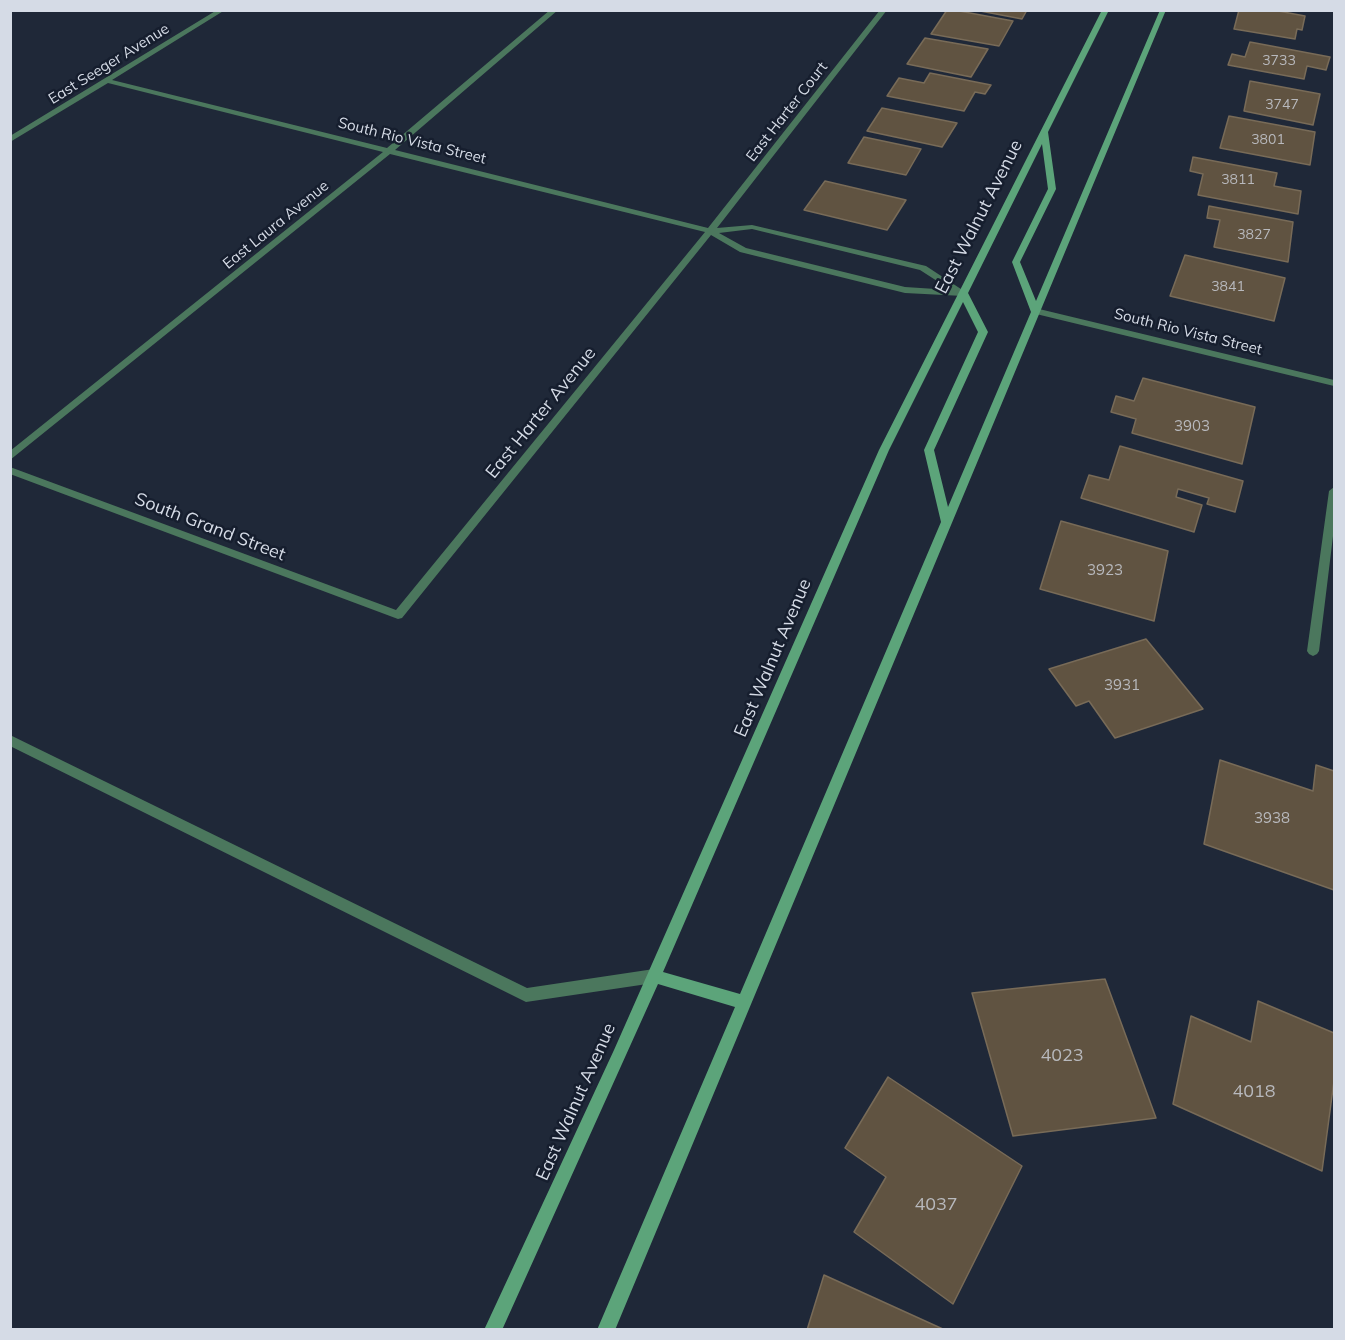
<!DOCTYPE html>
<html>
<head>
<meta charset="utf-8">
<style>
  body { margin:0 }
  #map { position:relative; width:1345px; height:1340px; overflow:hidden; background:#1f2838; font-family:Mulish,sans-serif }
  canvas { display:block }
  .frame { position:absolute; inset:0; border:12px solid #d5dbe6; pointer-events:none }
</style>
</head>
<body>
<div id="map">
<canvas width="1345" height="1340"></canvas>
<div class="frame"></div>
</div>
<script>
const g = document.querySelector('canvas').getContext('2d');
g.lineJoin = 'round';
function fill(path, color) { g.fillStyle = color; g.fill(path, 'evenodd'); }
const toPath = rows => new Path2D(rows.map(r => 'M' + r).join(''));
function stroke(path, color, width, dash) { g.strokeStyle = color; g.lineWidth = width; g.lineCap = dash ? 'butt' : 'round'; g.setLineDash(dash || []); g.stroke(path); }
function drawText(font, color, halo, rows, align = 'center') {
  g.font = font + ' Mulish,sans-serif'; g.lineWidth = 5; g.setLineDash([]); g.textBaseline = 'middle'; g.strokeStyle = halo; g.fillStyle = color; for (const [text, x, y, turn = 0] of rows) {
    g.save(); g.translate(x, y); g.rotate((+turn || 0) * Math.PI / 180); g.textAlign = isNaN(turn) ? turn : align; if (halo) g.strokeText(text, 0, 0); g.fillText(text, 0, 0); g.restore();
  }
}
const building = toPath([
  [947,10,954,10,1013,21,999,46,931,34,947,10],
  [975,10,1027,10,1022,19,975,10],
  [1239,10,1273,10,1305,16,1302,30,1297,29,1295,39,1234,29,1239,10],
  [925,38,988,49,971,77,907,64,925,38],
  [1250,42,1330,57,1326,70,1307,66,1304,79,1228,65,1232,54,1245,57,1250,42],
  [930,73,991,85,985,94,975,92,964,111,887,96,899,78,924,83,930,73],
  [1250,81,1320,94,1313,125,1244,111,1250,81],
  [882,108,957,123,942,147,867,131,882,108],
  [1229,116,1315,132,1310,165,1220,148,1229,116],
  [864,137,921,149,906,175,848,163,864,137],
  [1193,157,1277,173,1274,186,1301,191,1298,214,1198,195,1203,174,1190,171,1193,157],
  [825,181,906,200,887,230,804,210,825,181],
  [1209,206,1293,222,1288,262,1214,247,1220,220,1207,218,1209,206],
  [1185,255,1285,278,1274,321,1170,296,1185,255],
  [1143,378,1255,407,1242,464,1132,433,1136,419,1111,412,1116,396,1134,401,1143,378],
  [1120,446,1243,481,1235,512,1207,504,1209,498,1178,489,1176,497,1202,505,1194,532,1081,498,1089,475,1109,480,1120,446],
  [1061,521,1168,551,1154,621,1040,589,1061,521],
  [1146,639,1203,709,1115,738,1089,701,1076,706,1049,669,1146,639],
  [1220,760,1313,791,1316,765,1334,771,1334,890,1204,844,1220,760],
  [1105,979,1156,1118,1013,1136,972,993,1105,979],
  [1258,1001,1334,1033,1334,1081,1322,1171,1173,1104,1191,1016,1251,1042,1258,1001],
  [888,1077,1022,1166,953,1304,854,1232,886,1177,845,1148,888,1077],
  [824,1275,945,1330,807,1330,824,1275]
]);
const lane = toPath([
  [10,735,527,988,654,969,659,971,661,976,659,981,654,983,526,1002,10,746,10,735]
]);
const street = toPath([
  [217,10,225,10,112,80,387,148,550,10,558,10,395,150,708,228,880,10,887,10,717,228,752,225,926,266,967,293,963,296,905,293,740,252,711,235,402,618,398,619,10,474,10,467,396,610,705,232,390,154,10,460,10,451,383,152,108,83,10,142,10,136,217,10],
  [752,229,920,270,951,290,905,287,746,248,719,233,752,229],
  [1035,308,1334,380,1334,386,1032,313,1032,309,1035,308],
  [1334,487,1334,528,1319,651,1317,654,1313,656,1309,654,1307,651,1329,491,1334,487]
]);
const secondary = toPath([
  [1102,10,1109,10,1048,132,1056,189,1020,262,1036,301,1160,10,1166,10,615,1330,597,1330,735,1007,658,984,502,1330,484,1330,614,1050,879,450,1102,10],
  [1042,144,1048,189,1012,262,1031,312,948,507,934,450,988,332,968,293,1042,144],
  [963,302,978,332,924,450,941,522,740,994,663,972,889,450,963,302]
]);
const farNumbernames = [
  ["3733",1279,61],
  ["3747",1282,105],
  ["3801",1268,140],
  ["3811",1238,180],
  ["3827",1254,235],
  ["3841",1228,287]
];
const farStreetnames = [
  ["East Seeger Avenue",109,64,-32],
  ["East Harter Court",787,112,-52],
  ["South Rio Vista Street",412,141,14],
  ["East Laura Avenue",276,225,-39],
  ["South Rio Vista Street",1188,332,14]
];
const numberNames = [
  ["3903",1192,426],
  ["3923",1105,570],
  ["3931",1122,685],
  ["3938",1272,818]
];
const streetNames = [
  ["East Walnut Avenue",979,217,-63],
  ["East Harter Avenue",541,413,-51],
  ["South Grand Street",210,527,21],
  ["East Walnut Avenue",773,658,-67],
  ["East Walnut Avenue",576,1102,-66]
];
const nearNumbernames = [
  ["4023",1062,1056],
  ["4018",1254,1092],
  ["4037",936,1205]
];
fill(building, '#605341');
stroke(building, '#786b58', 1.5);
fill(lane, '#4b775d');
fill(street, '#4b775d');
fill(secondary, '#5ca47a');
drawText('14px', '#b8b9bd', null, farNumbernames);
drawText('15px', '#d5dbe6', '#161e2e', farStreetnames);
drawText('15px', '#b8b9bd', null, numberNames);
drawText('18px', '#d5dbe6', '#161e2e', streetNames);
drawText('18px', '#b8b9bd', null, nearNumbernames);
</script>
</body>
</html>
